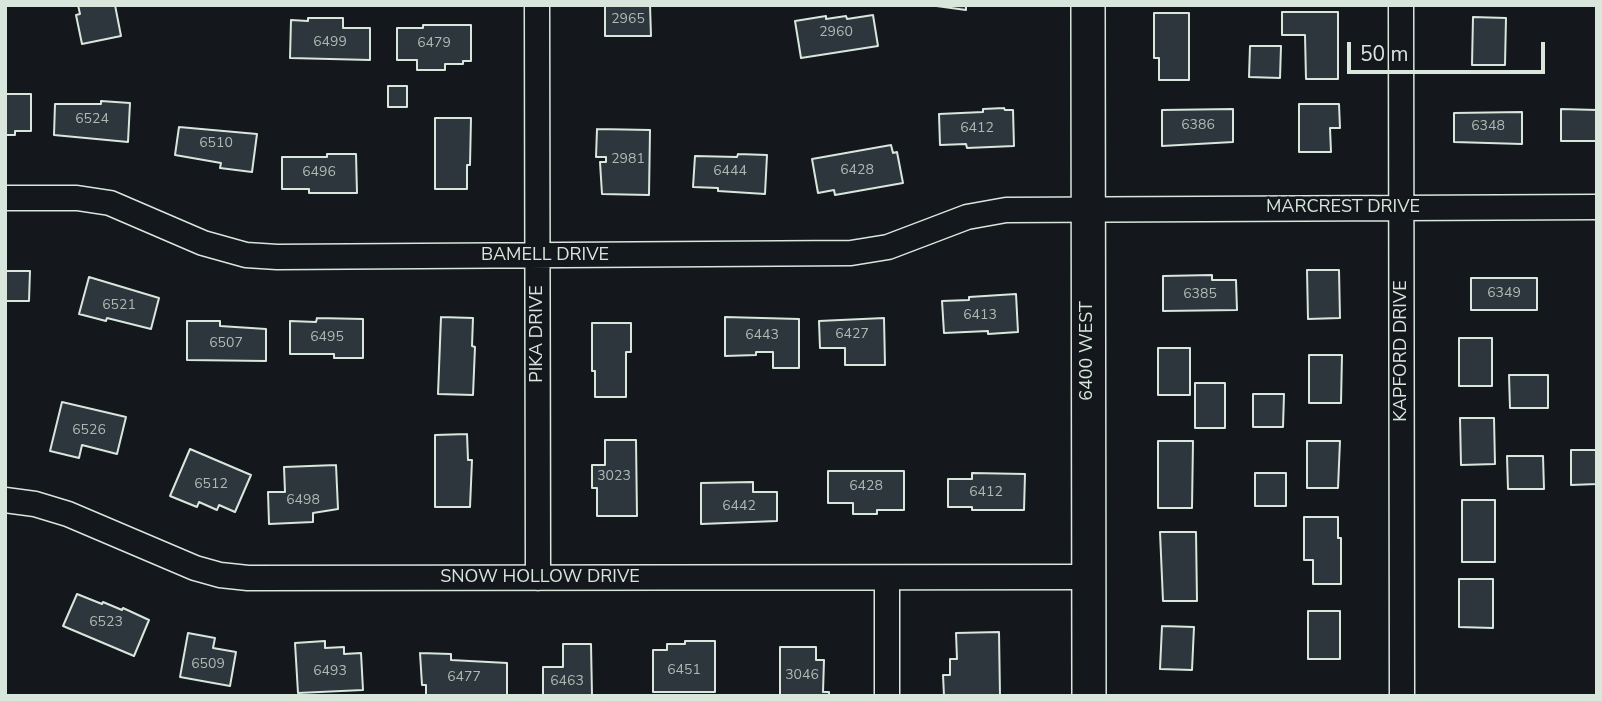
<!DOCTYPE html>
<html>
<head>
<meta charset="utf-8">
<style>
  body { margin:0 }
  #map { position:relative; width:1602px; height:701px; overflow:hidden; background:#14181c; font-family:"Nunito Sans",sans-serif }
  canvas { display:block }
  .frame { position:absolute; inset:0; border:7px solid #d8e6dc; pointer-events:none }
  .scale { position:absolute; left:1347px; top:42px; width:198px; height:32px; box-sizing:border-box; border:4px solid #d8e6dc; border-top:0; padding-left:9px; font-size:21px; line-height:24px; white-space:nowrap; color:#d8e6dc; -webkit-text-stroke:5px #14181c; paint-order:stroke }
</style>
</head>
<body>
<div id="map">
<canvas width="1602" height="701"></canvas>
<div class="frame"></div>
<div class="scale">50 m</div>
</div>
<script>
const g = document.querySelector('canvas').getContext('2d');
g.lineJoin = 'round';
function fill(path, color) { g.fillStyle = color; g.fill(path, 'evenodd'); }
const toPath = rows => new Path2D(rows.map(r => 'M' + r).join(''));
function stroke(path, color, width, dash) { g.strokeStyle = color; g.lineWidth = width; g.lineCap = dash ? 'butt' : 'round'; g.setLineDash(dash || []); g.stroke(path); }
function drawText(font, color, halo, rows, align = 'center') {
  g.font = font + ' "Nunito Sans",sans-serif'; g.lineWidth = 5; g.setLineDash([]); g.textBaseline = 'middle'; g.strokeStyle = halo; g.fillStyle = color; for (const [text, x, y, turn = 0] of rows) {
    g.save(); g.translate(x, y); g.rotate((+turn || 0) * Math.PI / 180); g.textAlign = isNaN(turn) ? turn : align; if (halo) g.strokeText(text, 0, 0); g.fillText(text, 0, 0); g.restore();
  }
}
const building = toPath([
  [78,5,115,5,121,36,82,44,76,15,80,14,78,5],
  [605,5,650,5,651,36,605,36,605,5],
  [929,5,966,5,966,10,929,5],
  [1282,12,1338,12,1338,79,1306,79,1305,35,1282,35,1282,12],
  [1154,13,1189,13,1189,80,1159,80,1159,58,1154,58,1154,13],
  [873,15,878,46,801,58,795,21,826,16,826,19,846,16,847,19,873,15],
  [1473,17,1506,18,1505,65,1472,65,1473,17],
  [308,18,343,18,343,28,370,28,370,60,290,58,291,20,308,21,308,18],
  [423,25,471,25,471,61,463,61,463,64,445,64,445,70,417,70,417,60,397,60,397,28,423,28,423,25],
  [1250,46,1281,46,1280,78,1249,77,1250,46],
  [388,86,407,86,407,107,388,107,388,86],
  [5,94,31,94,31,131,15,131,15,135,5,135,5,94],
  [101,101,130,103,128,142,54,135,55,104,101,104,101,101],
  [1299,104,1339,104,1340,128,1330,128,1331,152,1299,152,1299,104],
  [1004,108,1005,110,1013,110,1014,146,967,148,966,144,940,145,939,114,983,112,983,109,1004,108],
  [1233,109,1233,142,1162,146,1162,110,1233,109],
  [1561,109,1597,110,1597,141,1561,141,1561,109],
  [1522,112,1522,144,1454,142,1454,113,1522,112],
  [435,118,471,118,470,165,467,165,467,189,435,189,435,118],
  [179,127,257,134,252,172,220,168,221,163,175,155,179,127],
  [597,129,650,130,649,195,602,194,600,162,606,162,606,157,596,157,597,129],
  [891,145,893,153,897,152,903,183,835,195,834,190,818,193,812,159,891,145],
  [327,154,356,154,357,193,309,193,309,189,282,189,282,157,327,157,327,154],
  [738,154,767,155,765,194,718,191,718,188,693,187,695,156,737,157,738,154],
  [1307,270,1339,270,1340,318,1308,319,1307,270],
  [5,271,30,271,29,301,6,301,5,303,5,271],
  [1212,275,1212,280,1236,280,1237,310,1163,311,1163,276,1212,275],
  [89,277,159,298,151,329,107,318,106,321,79,314,89,277],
  [1471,278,1537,278,1537,310,1471,310,1471,278],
  [1016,294,1018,332,988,334,988,331,944,333,942,301,969,300,969,297,1016,294],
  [441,317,473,318,472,346,475,347,473,395,438,394,441,317],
  [725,317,799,319,799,368,773,368,773,352,756,352,756,355,725,356,725,317],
  [317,318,363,319,363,358,334,358,334,354,290,354,290,321,316,322,317,318],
  [884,318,885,365,845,365,845,348,820,348,819,321,884,318],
  [187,321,220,321,220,326,266,329,266,361,187,360,187,321],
  [592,323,631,323,631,352,626,352,626,397,595,397,595,371,592,371,592,323],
  [1459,338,1492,338,1492,386,1459,386,1459,338],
  [1158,348,1190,348,1190,395,1158,395,1158,348],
  [1309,355,1342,355,1341,403,1309,403,1309,355],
  [1509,375,1548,375,1548,408,1510,408,1509,375],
  [1195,383,1225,383,1225,428,1195,428,1195,383],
  [1253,394,1284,394,1283,427,1253,427,1253,394],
  [62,402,126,417,117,454,82,445,79,458,50,451,62,402],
  [1460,418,1494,418,1495,464,1461,465,1460,418],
  [467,434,468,460,472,460,470,507,435,507,435,435,467,434],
  [605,440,636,440,637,516,597,516,597,488,592,488,592,465,605,465,605,440],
  [1158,441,1193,441,1192,508,1158,508,1158,441],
  [1307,441,1340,441,1338,488,1307,488,1307,441],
  [190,449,251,475,235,512,219,505,217,510,199,502,197,507,170,496,190,449],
  [1571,450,1597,450,1597,484,1571,485,1571,450],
  [1507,456,1543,456,1544,489,1508,489,1507,456],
  [336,465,338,509,313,513,313,522,269,524,268,492,285,492,284,467,336,465],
  [828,471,904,471,904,510,877,510,877,514,853,514,853,503,828,503,828,471],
  [972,473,1025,474,1024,510,972,510,972,507,948,507,948,479,972,479,972,473],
  [1255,473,1286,473,1286,506,1255,506,1255,473],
  [753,482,753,492,777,492,777,521,701,524,701,483,753,482],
  [1462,500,1495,500,1495,562,1462,562,1462,500],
  [1304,517,1338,517,1338,538,1341,538,1341,584,1313,584,1313,560,1304,560,1304,517],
  [1160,532,1196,532,1197,601,1163,601,1160,532],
  [1459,579,1493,579,1493,628,1459,627,1459,579],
  [77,594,102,604,103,602,122,610,123,608,149,620,134,656,63,626,77,594],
  [1308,611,1340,611,1340,659,1308,659,1308,611],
  [1162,626,1194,627,1192,670,1160,669,1162,626],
  [999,632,1000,696,944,696,943,675,950,675,950,659,957,659,956,633,999,632],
  [188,633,215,638,213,648,236,652,230,686,180,677,188,633],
  [325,641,325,648,344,647,344,654,361,653,363,690,298,693,295,643,325,641],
  [685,641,715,641,715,692,653,692,653,650,667,650,667,644,685,644,685,641],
  [563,644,591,644,592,696,543,696,543,667,563,667,563,644],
  [780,647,816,647,816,660,824,660,823,692,829,692,829,696,780,696,780,647],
  [420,653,451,654,451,660,507,663,507,696,426,696,426,685,422,685,420,653]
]);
const street = toPath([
  [537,5,538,578],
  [1401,5,1402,696],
  [5,198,77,198,110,203,203,243,246,255,277,257,851,253,888,247,967,217,1006,210,1597,207],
  [5,500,35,504,68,514,195,568,220,575,248,578,1089,577],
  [887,578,887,696]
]);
const secondary = toPath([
  [1088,5,1089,696]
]);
const numberNames = [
  ["2965",628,20],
  ["2960",836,33],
  ["6499",330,43],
  ["6479",434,44],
  ["6524",92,120],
  ["6386",1198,126],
  ["6348",1488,127],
  ["6412",977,129],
  ["6510",216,144],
  ["2981",628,160],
  ["6428",857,171],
  ["6444",730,172],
  ["6496",319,173],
  ["6349",1504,294],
  ["6385",1200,295],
  ["6521",119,306],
  ["6413",980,316],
  ["6427",852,335],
  ["6443",762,336],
  ["6495",327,338],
  ["6507",226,344],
  ["6526",89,431],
  ["3023",614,477],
  ["6512",211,485],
  ["6428",866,487],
  ["6412",986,493],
  ["6498",303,501],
  ["6442",739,507],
  ["6523",106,623],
  ["6509",208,665],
  ["6451",684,671],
  ["6493",330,672],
  ["3046",802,676],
  ["6477",464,678],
  ["6463",567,682]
];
const streetNames = [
  ["MARCREST DRIVE",1343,208],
  ["BAMELL DRIVE",545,256],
  ["PIKA DRIVE",538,334,-90],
  ["6400 WEST",1088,351,-90],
  ["KAPFORD DRIVE",1402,351,-90],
  ["SNOW HOLLOW DRIVE",540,578]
];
fill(building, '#2c363c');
stroke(building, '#d8e6dc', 2);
stroke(street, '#d8e6dc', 27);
stroke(secondary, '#d8e6dc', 36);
stroke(street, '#14181c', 24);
stroke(secondary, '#14181c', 33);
drawText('14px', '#adbab4', null, numberNames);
drawText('18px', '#d8e6dc', '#14181c', streetNames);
</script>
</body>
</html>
